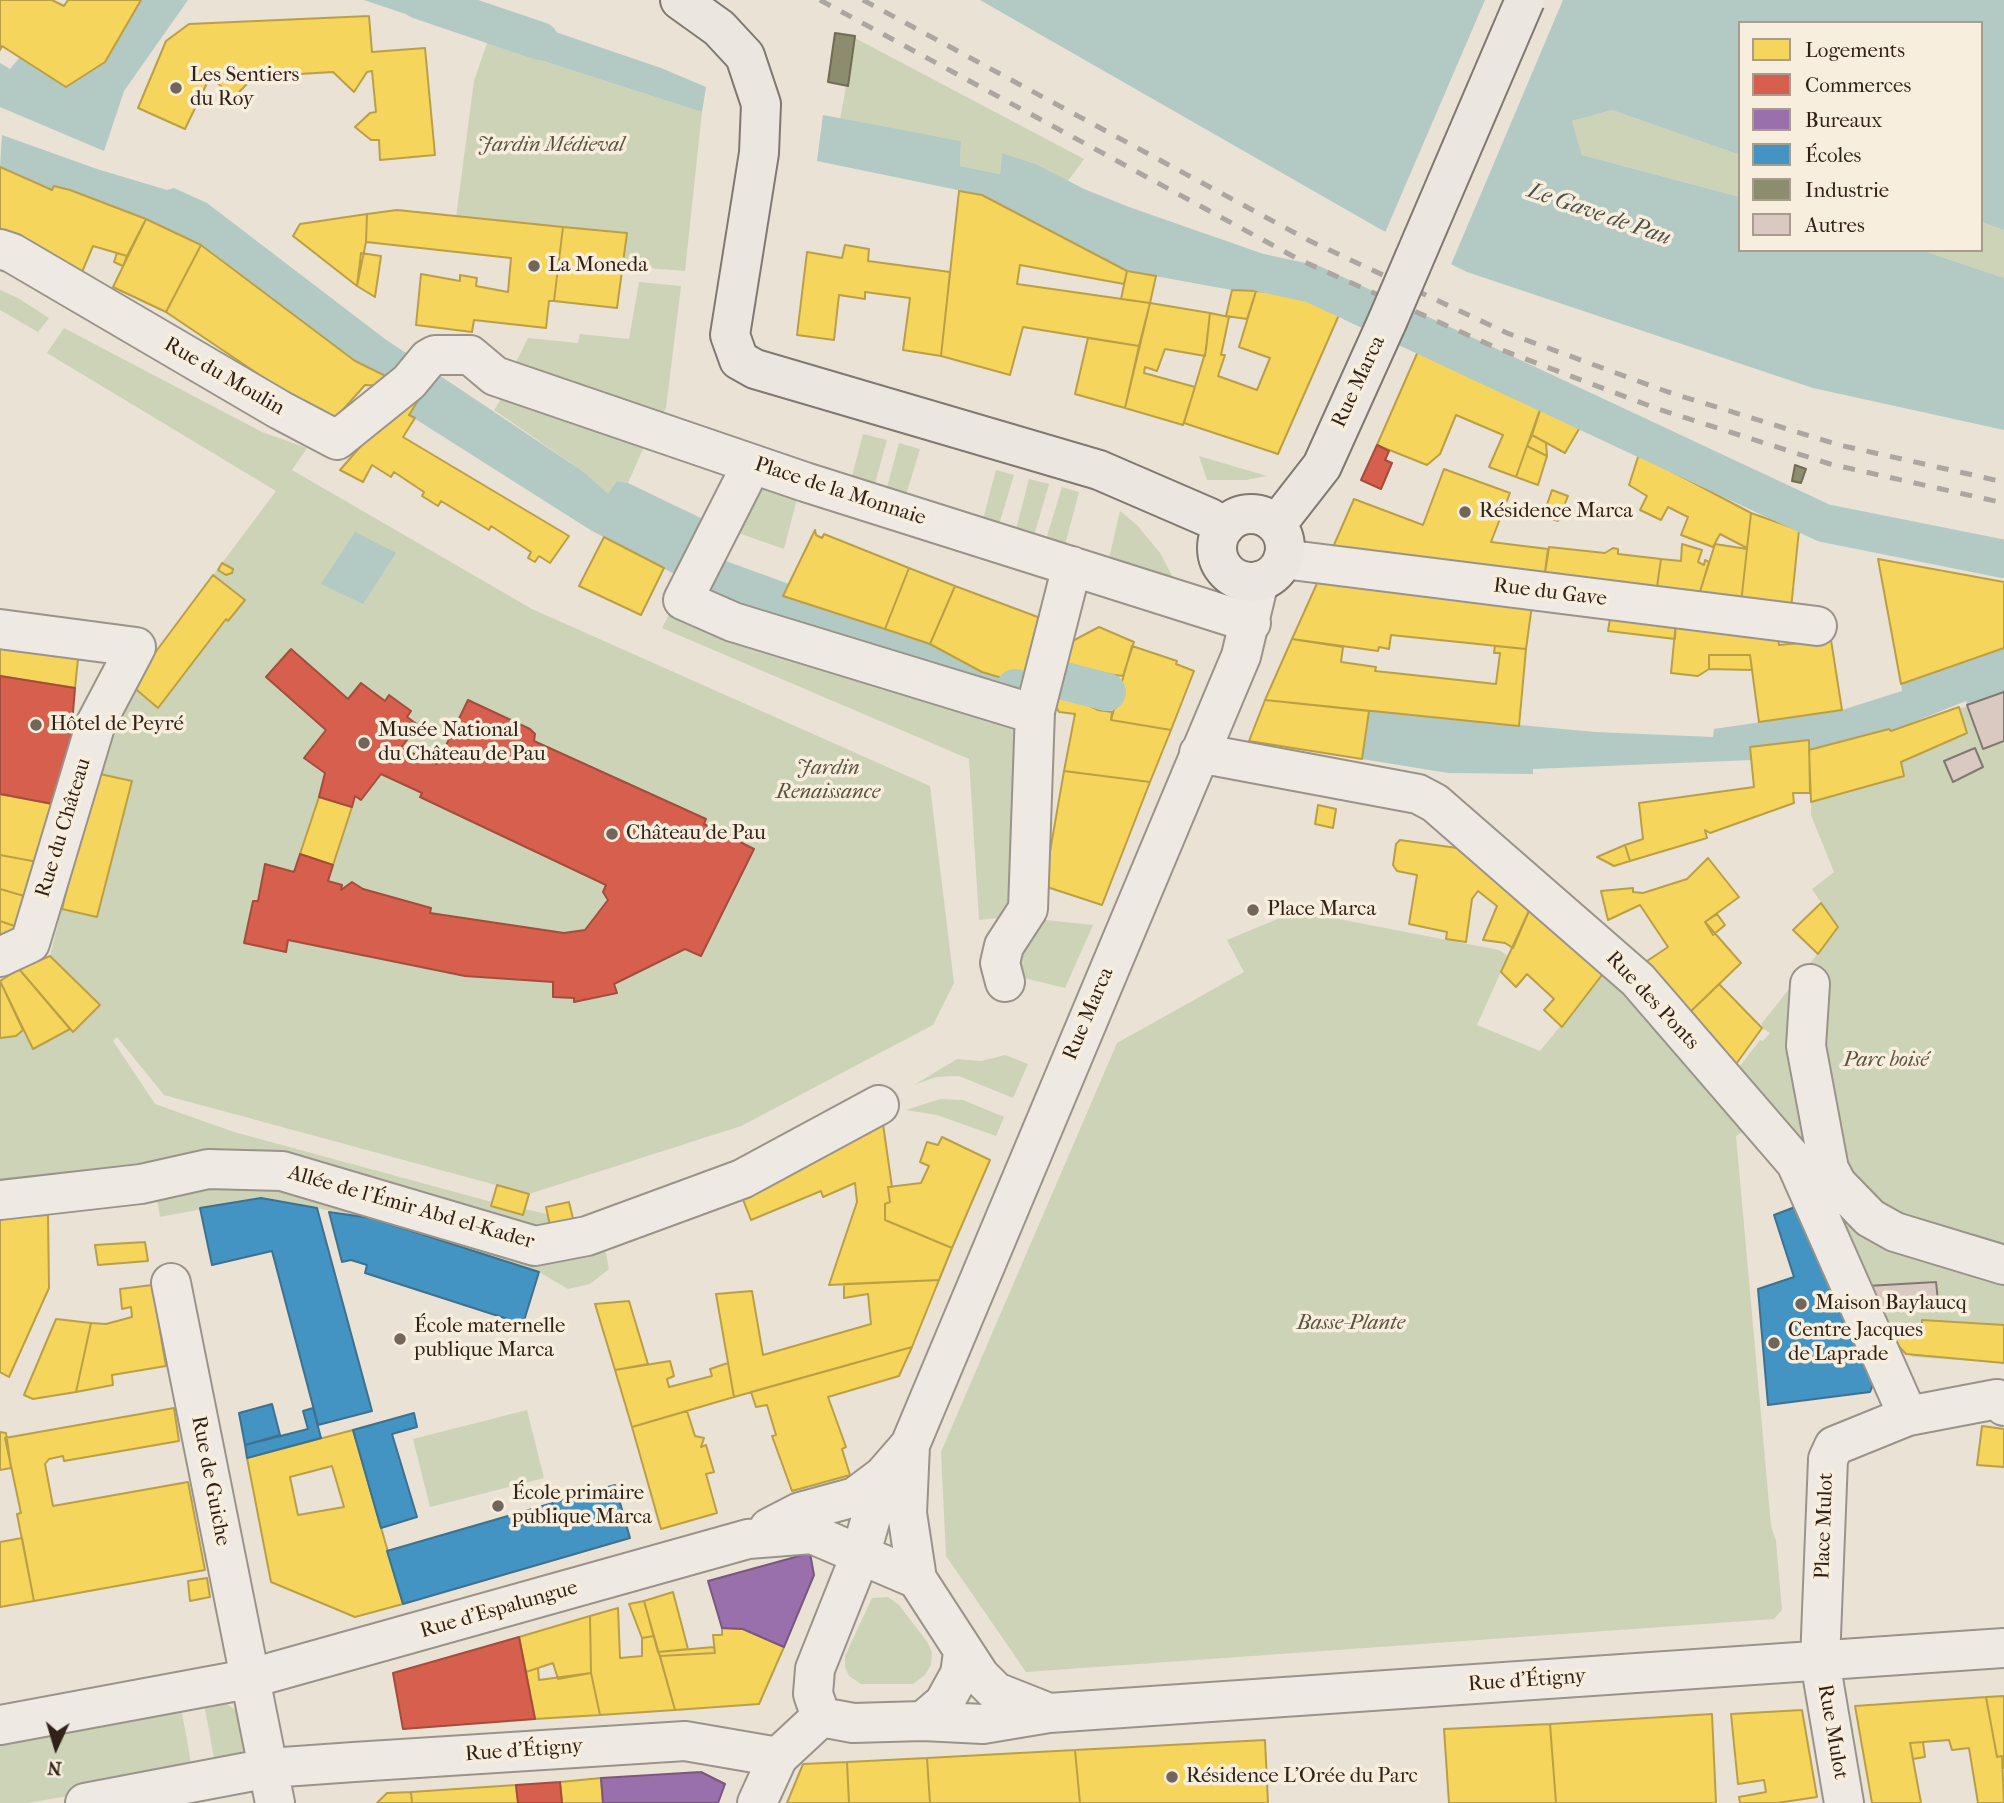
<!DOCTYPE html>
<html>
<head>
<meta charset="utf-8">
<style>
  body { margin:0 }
  #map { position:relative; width:2004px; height:1803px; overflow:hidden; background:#eae2d5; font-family:"IM FELL French Canon",serif }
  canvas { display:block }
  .legend { position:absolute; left:1738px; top:21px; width:245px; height:231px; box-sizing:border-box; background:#f7eede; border:2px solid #a89c8e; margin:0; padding:9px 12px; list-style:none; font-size:21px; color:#312116 }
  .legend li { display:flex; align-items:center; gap:14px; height:35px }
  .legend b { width:35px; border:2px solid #a89c8e }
  .north { position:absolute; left:21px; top:1712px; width:70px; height:70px; -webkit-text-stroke:5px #f7eede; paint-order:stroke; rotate:184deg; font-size:19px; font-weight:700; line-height:28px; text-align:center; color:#312116 }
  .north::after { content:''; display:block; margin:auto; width:24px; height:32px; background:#312116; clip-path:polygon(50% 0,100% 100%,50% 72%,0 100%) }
</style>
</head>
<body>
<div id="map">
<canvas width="2004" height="1803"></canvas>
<ul class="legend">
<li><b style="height:19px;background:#f6d55c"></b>Logements</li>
<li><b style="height:19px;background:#d6604d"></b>Commerces</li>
<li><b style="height:19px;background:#9970ab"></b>Bureaux</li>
<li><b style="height:19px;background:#4393c3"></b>Écoles</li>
<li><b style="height:19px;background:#8c8c6e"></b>Industrie</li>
<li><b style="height:19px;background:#dac9c1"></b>Autres</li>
</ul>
<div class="north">N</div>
</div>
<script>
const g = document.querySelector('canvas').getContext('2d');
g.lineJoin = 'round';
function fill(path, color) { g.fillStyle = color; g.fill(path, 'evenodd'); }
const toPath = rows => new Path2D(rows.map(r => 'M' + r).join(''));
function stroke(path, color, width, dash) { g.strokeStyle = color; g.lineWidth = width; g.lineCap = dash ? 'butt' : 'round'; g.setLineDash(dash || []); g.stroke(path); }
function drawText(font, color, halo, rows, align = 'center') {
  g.font = font + ' "IM FELL French Canon",serif'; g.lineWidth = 7; g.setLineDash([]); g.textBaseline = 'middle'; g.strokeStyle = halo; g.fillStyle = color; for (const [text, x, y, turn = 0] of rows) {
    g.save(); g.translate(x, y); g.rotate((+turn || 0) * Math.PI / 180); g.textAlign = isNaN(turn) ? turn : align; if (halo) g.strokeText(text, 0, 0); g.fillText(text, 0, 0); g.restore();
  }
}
const green = toPath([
  [855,38,1084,159,1068,181,1036,164,1002,153,1000,174,960,166,961,141,840,119],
  [487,43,702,112,685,271,622,266,626,233,456,217,474,81],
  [1612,110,1740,155,1740,197,1582,155,1572,121],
  [1981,222,2004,230,2004,278,1921,250,1981,250],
  [639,282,681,286,666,408,658,422,512,370,528,338,578,343,580,334,629,339],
  [0,290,18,298,49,318,38,332,0,310],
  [64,328,262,432,307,448,292,470,532,609,930,786,954,983,933,1025,741,1126,529,1194,164,1095,117,1037,113,1041,155,1104,234,1132,492,1202,547,1214,552,1235,253,1153,0,1190,0,1038,16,1036,23,1030,33,1049,70,1029,73,1032,100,1005,50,956,97,766,131,685,276,491,47,353],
  [501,399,646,442,628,483,617,481,608,495,584,472,494,410],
  [863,434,887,440,874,487,851,480],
  [899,443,920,449,905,498,886,491],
  [1199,456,1267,476,1246,480,1207,480],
  [996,470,1014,475,998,528,982,523],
  [751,478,798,495,784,549,727,529],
  [1029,479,1049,484,1033,539,1015,533],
  [1062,487,1079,492,1064,549,1045,543],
  [1120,511,1137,525,1160,553,1177,585,1108,563],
  [672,608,1022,725,1007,917,979,920,969,759,662,628],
  [2004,695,2004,1363,1913,1357,1897,1347,1737,1070,1760,1040,1763,1041,1770,1033,1762,1028,1762,1023,1838,928,1812,889,1834,872,1811,815,1812,753],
  [1287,915,1328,917,1499,950,1508,956,1477,1025,1540,1051,1605,971,1751,1127,1736,1136,1771,1526,1776,1541,1782,1610,1774,1619,1026,1672,946,1556,941,1452,1117,1043,1244,972,1227,940],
  [1035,919,1093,925,1065,988,1016,976,1016,962],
  [1005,1055,1028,1064,1013,1098,959,1076,936,1077,914,1085,957,1059,981,1061],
  [940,1099,963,1100,1004,1117,996,1136,937,1115,906,1110],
  [255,1181,605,1249,609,1269,590,1284,568,1289,539,1272,371,1218,261,1198,160,1217,155,1187],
  [527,1410,544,1478,430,1507,413,1439],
  [888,1597,899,1605,928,1643,932,1653,931,1665,925,1675,913,1684,861,1684,849,1676,845,1667,845,1656,872,1598],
  [203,1698,218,1698,240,1713,246,1743,240,1757,216,1769],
  [180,1702,193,1774,28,1803,0,1803,0,1734]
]);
const water = toPath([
  [141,0,188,0,124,91,104,151,0,107,0,63,10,69,20,57,66,87,105,62],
  [364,0,450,0,444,27],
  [980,0,2004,0,2004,230,1981,222,1981,23,1740,23,1740,155,1612,110,1572,121,1582,155,1740,197,1740,250,1921,250,2004,278,2004,430,1813,388,1467,272,1380,229],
  [491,10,661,68,706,87,702,112,487,43],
  [823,115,961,141,960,166,1000,174,1002,153,1036,164,1084,189,1129,207,1315,272,1311,294,1232,290,1127,271,982,195,817,161],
  [2,135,97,169,167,190,174,188,207,203,385,339,584,472,608,494,617,481,628,483,707,521,686,580,592,531,409,415,423,391,355,361,204,246,146,219,70,190,52,190,0,167],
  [355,532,396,553,363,604,321,584],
  [712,556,789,584,784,596,930,644,982,672,1032,687,1030,696,745,613,697,585],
  [2004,648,2004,692,1967,705,1966,701,1891,731,1889,729,1809,750,1808,740,1750,747,1752,760,1533,769,1533,774,1448,773,1362,759,1369,711,1595,732,1713,737,1714,729,1842,710,1902,691,1901,684]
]);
const pier = toPath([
  [1485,0,1563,0,1450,267,1384,235]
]);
const homes = toPath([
  [0,0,52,0,64,6,68,0,141,0,105,62,66,87,2,46,0,50,0,0],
  [369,16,372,52,425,48,435,155,380,160,379,140,371,140,355,127,370,113,376,112,372,71,367,72,354,92,333,72,249,77,249,82,235,96,218,84,218,76,210,77,185,129,138,108,166,41,189,24,369,16],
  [0,167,52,190,54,186,70,190,146,219,127,256,93,246,82,272,0,231,0,167],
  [959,191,982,195,1127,271,1124,284,1020,265,1017,284,1150,303,1139,346,1023,327,1010,375,941,356,959,191],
  [397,210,563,227,554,301,549,301,546,328,474,320,472,332,416,325,421,274,460,281,460,275,477,278,476,286,508,292,511,258,366,242,367,214,397,210],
  [367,214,366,242,357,286,293,236,300,224,367,214],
  [146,219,201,245,166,312,113,287,146,219],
  [563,227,627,233,617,308,554,301,563,227],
  [201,245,355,361,394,380,385,386,365,385,331,423,166,312,201,245],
  [845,245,869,249,868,261,950,272,941,356,903,350,910,298,865,292,865,299,839,295,834,340,797,335,807,252,842,258,845,245],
  [117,253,127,256,123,266,114,262,117,253],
  [361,253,381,256,375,297,357,286,361,253],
  [1127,271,1156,276,1150,303,1121,299,1127,271],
  [1232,290,1256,291,1247,319,1226,316,1232,290],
  [1256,291,1311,294,1342,308,1278,454,1184,423,1206,350,1210,313,1229,317,1221,355,1225,355,1218,376,1257,390,1270,358,1239,347,1256,291],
  [1150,303,1210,313,1205,356,1165,349,1157,371,1145,367,1144,373,1195,387,1183,425,1125,408,1150,303],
  [1088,338,1139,346,1125,408,1075,394,1088,338],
  [1423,340,1543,401,1516,477,1489,467,1503,435,1456,415,1440,454,1427,465,1377,445,1423,340],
  [424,391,409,415,415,418,403,437,569,536,550,563,539,556,535,562,528,558,531,552,491,526,489,530,441,501,438,506,422,496,424,492,394,472,391,477,372,465,363,482,340,470,395,407,424,391],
  [1543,401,1583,422,1565,453,1532,435,1543,401],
  [1532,435,1546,443,1547,456,1527,446,1532,435],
  [1527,446,1547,456,1538,485,1516,477,1527,446],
  [1639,454,1751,513,1747,548,1720,534,1713,547,1681,535,1688,517,1668,507,1661,520,1640,510,1647,496,1629,485,1639,454],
  [1444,469,1510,493,1491,542,1548,549,1544,580,1330,554,1354,499,1423,525,1444,469],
  [1552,490,1568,496,1558,521,1543,516,1552,490],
  [1751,513,1799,530,1791,609,1741,603,1751,513],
  [815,530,816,535,822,538,824,534,909,568,885,629,783,596,815,530],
  [604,537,664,568,641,615,579,586,604,537],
  [1682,544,1702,550,1698,562,1704,565,1705,560,1709,562,1698,598,1656,594,1661,559,1681,561,1682,544],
  [1715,544,1747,549,1741,603,1698,598,1715,544],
  [1549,547,1605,553,1613,548,1618,549,1618,554,1661,559,1656,594,1544,580,1549,547],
  [1878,559,2004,582,2004,648,1901,684,1878,559],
  [222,563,233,569,232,573,226,575,218,570,222,563],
  [909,568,955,586,930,644,885,629,909,568],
  [213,575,245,600,228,621,226,619,158,708,131,685,213,575],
  [1319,579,1532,605,1526,649,1391,635,1389,649,1379,647,1378,651,1292,639,1319,579],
  [955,586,1043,619,1032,687,982,672,930,644,955,586],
  [1611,613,1676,621,1675,639,1608,631,1611,613],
  [1676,621,1777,630,1779,645,1831,640,1842,710,1759,722,1750,655,1709,655,1709,669,1698,676,1671,673,1676,621],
  [1099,627,1134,642,1123,676,1060,668,1065,645,1099,627],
  [1292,639,1343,647,1341,662,1376,667,1375,671,1496,684,1500,653,1494,653,1495,646,1526,649,1519,726,1265,700,1292,639],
  [0,646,78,659,75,688,0,676,0,646],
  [1132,646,1177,661,1176,664,1194,671,1171,730,1111,720,1132,646],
  [1709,655,1750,655,1752,670,1709,669,1709,655],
  [1056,689,1098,710,1112,712,1111,720,1171,730,1150,782,1064,771,1075,714,1059,712,1054,704,1056,689],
  [1265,700,1369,711,1362,759,1249,741,1265,700],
  [1959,707,1967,733,1901,762,1904,776,1811,802,1809,750,1889,729,1891,731,1959,707],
  [1809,740,1810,793,1793,793,1794,803,1710,833,1705,830,1707,838,1630,861,1625,845,1643,839,1639,803,1754,787,1750,747,1809,740],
  [1064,771,1150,782,1102,905,1044,886,1064,771],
  [95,773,132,781,97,917,62,909,95,773],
  [0,794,58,805,43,863,0,855,0,794],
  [319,797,352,807,333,865,300,854,319,797],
  [1318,805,1336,809,1333,828,1315,824,1318,805],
  [1400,840,1464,849,1532,904,1513,948,1505,943,1483,940,1497,906,1478,891,1472,899,1466,942,1446,939,1447,932,1409,924,1417,875,1397,871,1393,865,1396,844,1400,840],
  [1625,845,1630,861,1614,866,1597,857,1625,845],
  [0,855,43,863,31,898,0,889,0,855],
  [1708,858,1739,897,1705,922,1741,963,1687,1015,1644,963,1668,947,1640,905,1608,920,1601,891,1633,888,1633,892,1643,893,1687,879,1708,858],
  [0,889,31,898,20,928,0,921,0,889],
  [1821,903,1838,927,1818,954,1793,930,1821,903],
  [1532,904,1605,971,1562,1027,1544,1010,1554,999,1527,974,1516,987,1501,972,1532,904],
  [1717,914,1725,925,1713,935,1705,922,1717,914],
  [0,921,20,928,0,943,0,921],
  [50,956,100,1005,73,1032,19,969,50,956],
  [19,969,70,1029,33,1049,0,981,19,969],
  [0,981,23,1030,16,1036,0,1038,0,981],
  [1719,984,1762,1028,1734,1067,1687,1015,1719,984],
  [883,1124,892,1187,888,1187,890,1202,885,1204,885,1220,952,1248,939,1280,829,1285,857,1202,855,1183,823,1197,821,1191,751,1220,740,1192,883,1124],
  [942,1137,990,1160,952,1248,885,1220,885,1204,890,1202,888,1187,921,1183,929,1166,920,1162,927,1142,938,1145,942,1137],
  [497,1185,529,1194,523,1215,491,1206,497,1185],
  [569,1202,576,1231,552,1235,546,1207,569,1202],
  [48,1215,49,1288,9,1377,0,1372,0,1218,48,1215],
  [145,1242,148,1261,98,1265,95,1245,145,1242],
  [939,1280,912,1347,734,1397,716,1294,752,1291,763,1355,871,1324,868,1294,844,1298,844,1284,939,1280],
  [152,1285,166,1366,112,1375,113,1385,76,1392,91,1323,106,1324,132,1317,131,1307,122,1309,120,1289,152,1285],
  [629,1301,648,1364,615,1370,595,1304,629,1301],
  [56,1319,91,1323,76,1392,33,1399,24,1395,56,1319],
  [1922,1320,2004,1325,2004,1363,1906,1354,1892,1339,1922,1325,1922,1320],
  [912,1347,899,1376,828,1397,846,1447,842,1449,850,1475,792,1491,772,1436,776,1435,767,1405,756,1407,751,1392,912,1347],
  [670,1361,674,1376,667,1379,669,1387,712,1376,710,1369,728,1363,734,1397,632,1427,615,1370,670,1361],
  [174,1408,179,1441,64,1461,63,1456,49,1459,45,1464,53,1506,188,1482,205,1570,34,1601,17,1514,21,1513,5,1438,174,1408],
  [687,1411,695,1436,704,1438,701,1447,706,1445,714,1472,706,1474,717,1513,661,1529,632,1427,687,1411],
  [1982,1426,2004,1429,2004,1467,1977,1465,1982,1426],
  [353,1430,403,1604,355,1617,271,1582,247,1458,353,1430],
  [332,1466,344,1507,298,1515,290,1477,332,1466],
  [0,1432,6,1433,11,1468,0,1470,0,1432],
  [22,1538,34,1601,0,1607,0,1542,22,1538],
  [207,1578,210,1597,190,1601,188,1581,207,1578],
  [673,1592,688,1649,658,1652,644,1601,673,1592],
  [644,1601,654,1636,642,1638,629,1604,644,1601],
  [618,1608,620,1658,642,1656,642,1638,654,1636,675,1710,600,1715,591,1673,590,1616,618,1608],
  [590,1616,591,1673,558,1679,553,1663,526,1672,519,1637,590,1616],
  [722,1628,743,1629,784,1647,759,1704,675,1710,660,1656,715,1653,713,1635,722,1635,722,1628],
  [714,1647,715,1653,660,1656,658,1652,714,1647],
  [538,1668,539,1680,591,1673,600,1715,535,1719,526,1672,538,1668],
  [2004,1696,2004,1768,2002,1756,1997,1757,1986,1697,2004,1696],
  [1986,1697,1997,1757,2002,1756,2004,1803,1978,1803,1969,1748,1952,1750,1949,1740,1910,1743,1921,1803,1872,1803,1855,1706,1986,1697],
  [1802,1710,1817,1797,1777,1803,1740,1803,1739,1797,1766,1792,1764,1780,1738,1784,1731,1714,1802,1710],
  [1712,1714,1716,1803,1556,1803,1550,1724,1712,1714],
  [1550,1724,1556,1803,1449,1803,1444,1729,1550,1724],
  [1265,1740,1268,1803,1080,1803,1075,1750,1265,1740],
  [1923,1742,1925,1757,1913,1759,1910,1743,1923,1742],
  [1075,1750,1080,1803,930,1803,927,1758,1075,1750],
  [927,1758,930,1803,849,1803,847,1762,927,1758],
  [847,1762,849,1803,787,1803,803,1764,847,1762],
  [601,1778,603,1803,562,1803,560,1782,601,1778],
  [516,1785,518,1803,412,1803,411,1792,516,1785],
  [411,1792,412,1803,377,1803,387,1793,411,1792]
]);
const shops = toPath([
  [1377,445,1389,451,1385,460,1392,463,1381,489,1361,480,1377,445],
  [291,649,348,699,361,683,385,701,389,695,411,711,407,717,418,725,401,748,437,764,468,700,530,729,535,734,534,741,706,819,704,824,754,849,701,956,685,949,614,984,617,993,574,1002,574,998,553,997,553,982,465,976,288,940,286,952,244,943,253,901,258,901,265,864,294,872,300,854,333,865,328,881,342,885,341,890,352,882,363,889,431,908,430,913,564,933,585,930,608,900,603,892,606,885,420,797,422,793,381,774,361,800,355,796,352,807,319,797,325,773,304,758,326,730,266,677,291,649],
  [0,676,75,688,69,761,58,805,0,794,0,676],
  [519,1637,535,1719,403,1729,393,1673,519,1637],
  [560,1782,562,1803,518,1803,516,1785,560,1782]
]);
const offices = toPath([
  [810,1553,814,1575,784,1647,743,1629,722,1628,708,1581,810,1553],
  [701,1772,725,1784,718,1803,603,1803,601,1778,701,1772]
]);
const schools = toPath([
  [261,1198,317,1208,372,1411,318,1425,272,1251,212,1265,200,1208,261,1198],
  [1795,1207,1871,1376,1872,1387,1870,1392,1768,1405,1758,1289,1794,1277,1774,1215,1795,1207],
  [329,1212,371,1218,539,1272,523,1324,365,1273,367,1265,351,1260,342,1262,329,1212],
  [272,1404,280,1435,245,1445,239,1413,272,1404],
  [313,1408,321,1438,247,1458,245,1445,308,1429,303,1411,313,1408],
  [414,1413,417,1427,392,1434,417,1517,381,1528,353,1430,414,1413],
  [615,1485,630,1538,403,1604,387,1551,615,1485]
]);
const industry = toPath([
  [835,33,855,36,848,86,828,82,835,33],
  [1795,465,1806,469,1801,483,1792,481,1795,465]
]);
const canal = toPath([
  [419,0,540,41],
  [1262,273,1313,284,1824,523,2004,559],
  [1015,688,1032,693,1057,679,1107,692]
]);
const building = toPath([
  [2004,692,2004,741,1983,749,1967,705,2004,692],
  [1975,748,1983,767,1953,782,1944,761,1975,748],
  [1936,1282,1938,1301,1879,1308,1867,1286,1936,1282]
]);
const minor = toPath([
  [0,249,12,253,280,410,337,440,409,382,428,359,435,355,470,355,495,376,805,482,1251,623],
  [752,464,683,600,733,622,1034,714],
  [1283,559,1817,626],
  [0,629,136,647,96,723,30,943,0,957],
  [1199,753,1418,794,1435,803,1638,980,1796,1163,1908,1416],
  [1005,982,1000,963,1004,946,1028,909,1035,711,1072,566],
  [1810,984,1806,1046,1829,1169,1837,1184,1870,1218,1895,1232,2004,1265],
  [0,1200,141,1184,208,1169,282,1171,535,1246,587,1236,742,1179,879,1105],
  [171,1283,275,1803],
  [910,1445,907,1513,917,1579],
  [769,1528,800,1512,855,1497,883,1476],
  [821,1717,813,1694,815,1669,860,1556,883,1476,910,1445,1241,656,1259,581],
  [821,1717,853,1723,923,1721,983,1724,1049,1713,2004,1648],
  [923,1721,944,1703,960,1674,963,1653],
  [0,1725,248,1679,748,1539,812,1534,917,1579,980,1676,996,1692,1049,1713],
  [85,1803,269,1768,354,1762,685,1741,778,1757],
  [757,1803,778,1757,821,1717],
  [1844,1803,1820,1661,1828,1459,1834,1446,1908,1416,1997,1399,2004,1406]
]);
const major = toPath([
  [680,0,719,28,745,56,761,104,759,153,730,335,739,360,755,369,1099,470,1210,518,1224,528],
  '1217 548a34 34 0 1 1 68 0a34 34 0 1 1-68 0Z',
  [1276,525,1322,466,1387,322]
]);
const rail = toPath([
  [820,0,1300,260,1499,349,1658,409,1830,464,2004,503],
  [863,0,1308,240,1507,333,1668,392,1839,445,2004,482]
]);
const majorBridge = toPath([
  [1387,322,1525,0]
]);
const markers = [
  [176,88,7,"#726559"],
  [534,266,7,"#726559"],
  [1465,512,7,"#726559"],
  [36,725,7,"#726559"],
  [364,743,7,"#726559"],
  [612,834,7,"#726559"],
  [1253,910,7,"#726559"],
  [1801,1304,7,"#726559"],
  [400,1339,7,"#726559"],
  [1774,1343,7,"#726559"],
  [498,1506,7,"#726559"],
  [1172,1777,7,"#726559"]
];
const poiNames = [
  ["Les Sentiers",190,76],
  ["du Roy",190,100],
  ["La Moneda",548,266],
  ["Résidence Marca",1479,512],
  ["Hôtel de Peyré",50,725],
  ["Musée National",378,731],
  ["du Château de Pau",378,755],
  ["Château de Pau",626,834],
  ["Place Marca",1267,910],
  ["Maison Baylaucq",1815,1304],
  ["École maternelle",414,1327],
  ["publique Marca",414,1351],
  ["Centre Jacques",1788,1331],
  ["de Laprade",1788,1355],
  ["École primaire",512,1494],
  ["publique Marca",512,1518],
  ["Résidence L'Orée du Parc",1186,1777]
];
const parkNames = [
  ["Jardin Médieval",551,146],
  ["Jardin",828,769],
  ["Renaissance",828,793],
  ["Parc boisé",1886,1061],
  ["Basse-Plante",1351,1324]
];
const streetNames = [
  ["Rue du Moulin",224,377,30],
  ["Rue Marca",1359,382,-65],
  ["Place de la Monnaie",840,492,18],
  ["Rue du Gave",1550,593,7],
  ["Rue du Château",64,828,-73],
  ["Rue des Ponts",1652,1001,47],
  ["Rue Marca",1089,1014,-67],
  ["Allée de l'Émir Abd el-Kader",411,1208,16],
  ["Rue de Guiche",210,1481,79],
  ["Place Mulot",1825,1526,-88],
  ["Rue d'Espalungue",499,1610,-16],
  ["Rue d'Étigny",1527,1681,-4],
  ["Rue Mulot",1832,1732,80],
  ["Rue d'Étigny",524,1751,-4]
];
const waterNames = [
  ["Le Gave de Pau",1599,215,19]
];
fill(green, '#cdd3b6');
fill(water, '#b3c9c4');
fill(pier, '#eae2d5');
fill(homes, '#f6d55c');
stroke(homes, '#bb9f47', 2);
fill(shops, '#d6604d');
stroke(shops, '#a44d3c', 2);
fill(offices, '#9970ab');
stroke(offices, '#7a587e', 2);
fill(schools, '#4393c3');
stroke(schools, '#3e718f', 2);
fill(industry, '#8c8c6e');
stroke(industry, '#716c54', 2);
stroke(canal, '#b3c9c4', 38);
fill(building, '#dac9c1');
stroke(building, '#7f7971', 2);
stroke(minor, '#9a938a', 42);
stroke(major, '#7f7971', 42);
stroke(minor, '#eeeae3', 38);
stroke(major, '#ebe6df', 38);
stroke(rail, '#aba69f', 5, [12, 12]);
stroke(majorBridge, '#7f7971', 42, []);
stroke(majorBridge, '#ebe6df', 38);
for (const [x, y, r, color] of markers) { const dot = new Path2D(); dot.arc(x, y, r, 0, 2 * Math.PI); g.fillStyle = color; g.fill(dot); stroke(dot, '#f7eede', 2.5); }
drawText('21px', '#312116', '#f7eede', poiNames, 'left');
drawText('italic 21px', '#59533e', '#f7eede', parkNames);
drawText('21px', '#312116', '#f7eede', streetNames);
drawText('italic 23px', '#515048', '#f7eede', waterNames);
</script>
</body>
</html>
